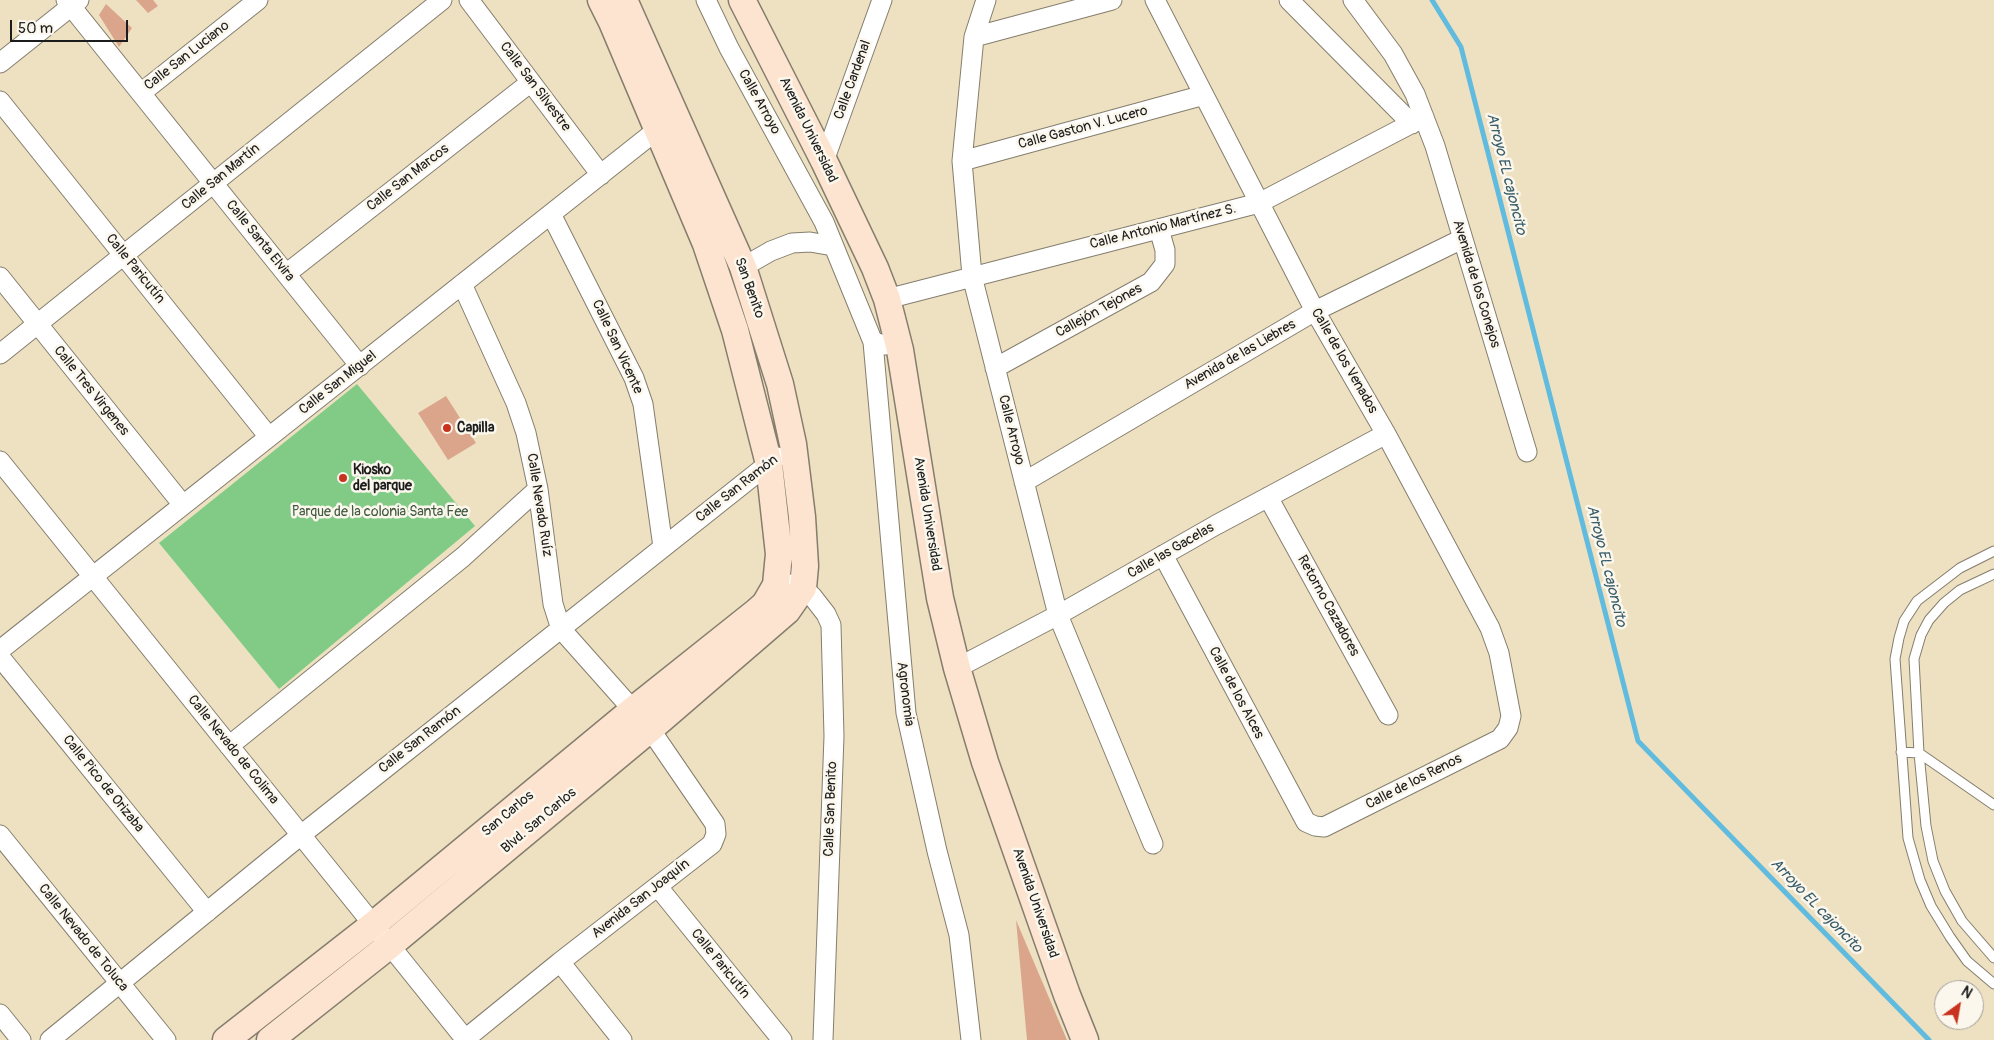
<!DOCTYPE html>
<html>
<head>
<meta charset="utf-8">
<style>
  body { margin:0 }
  #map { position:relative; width:1994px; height:1040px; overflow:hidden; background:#eee1c1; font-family:Pangolin,sans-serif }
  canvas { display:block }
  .north { position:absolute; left:1934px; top:980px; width:50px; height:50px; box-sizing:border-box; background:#fbf7ec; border:1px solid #a29f99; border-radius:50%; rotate:32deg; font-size:14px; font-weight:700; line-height:20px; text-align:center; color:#1c1c1c }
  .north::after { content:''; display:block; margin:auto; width:18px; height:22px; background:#c8321e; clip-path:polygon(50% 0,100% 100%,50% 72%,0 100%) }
  .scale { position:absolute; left:10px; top:20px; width:118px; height:22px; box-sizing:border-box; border:2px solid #1c1c1c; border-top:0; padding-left:6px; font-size:15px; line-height:18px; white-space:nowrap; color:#1c1c1c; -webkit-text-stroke:4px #fbf7ec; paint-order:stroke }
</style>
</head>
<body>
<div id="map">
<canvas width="1994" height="1040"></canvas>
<div class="north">N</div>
<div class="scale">50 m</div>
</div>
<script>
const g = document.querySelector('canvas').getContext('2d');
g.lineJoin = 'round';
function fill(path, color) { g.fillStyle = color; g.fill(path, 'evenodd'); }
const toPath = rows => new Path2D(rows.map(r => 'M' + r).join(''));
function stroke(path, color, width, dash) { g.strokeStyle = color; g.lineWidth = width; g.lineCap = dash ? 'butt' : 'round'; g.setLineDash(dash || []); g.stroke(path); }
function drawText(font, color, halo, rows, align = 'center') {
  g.font = font + ' Pangolin,sans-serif'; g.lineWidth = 5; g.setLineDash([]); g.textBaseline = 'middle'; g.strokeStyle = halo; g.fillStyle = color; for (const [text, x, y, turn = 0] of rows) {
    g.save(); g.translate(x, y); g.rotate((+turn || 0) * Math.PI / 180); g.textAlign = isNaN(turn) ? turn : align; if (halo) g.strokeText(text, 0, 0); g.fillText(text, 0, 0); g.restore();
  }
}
const green = toPath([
  [357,384,475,526,279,689,159,543]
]);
const stream = toPath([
  [1432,0,1461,47,1638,741,1929,1040]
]);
const building = toPath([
  [136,0,153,0,158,6,148,13],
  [106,4,132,28,119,47,99,15],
  [446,396,476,443,448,460,418,413],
  [1016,920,1067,1040,1027,1040]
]);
const lane = toPath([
  [1994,551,1960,568,1917,601,1904,621,1899,638,1895,659,1908,838,1920,880,1931,906,1950,937,1967,961,1994,984],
  [1994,574,1960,590,1944,603,1929,620,1921,635,1914,659,1919,753,1926,826,1933,861,1945,891,1962,921,1994,958],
  [1901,752,1919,753,1994,805]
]);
const street = toPath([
  [66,0,360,366],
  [469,0,601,175],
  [706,0,729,48,824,222,873,342,885,345],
  [986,0,974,37,962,161,972,276,1058,615,1153,844],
  [1155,0,1315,311,1386,434,1490,628,1499,653,1511,716,1508,728,1500,739,1324,827,1315,826,1306,822,1163,555],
  [1289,0,1412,124],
  [1353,0,1393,54,1415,94,1435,146,1527,452],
  [974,37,1112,0],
  [0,63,79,0],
  [141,93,258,0],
  [0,101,269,437],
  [824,161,882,0],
  [962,161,1204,95],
  [551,214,634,378,643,404,663,547],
  [743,267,771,251,792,243,810,242,833,246],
  [286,274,531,82],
  [0,277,183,505],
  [462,284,516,403,526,433,538,489,553,604,561,629,633,710],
  [887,299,1259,203,1424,117],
  [873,342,906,713,937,851,959,935,971,1040],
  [0,354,442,0],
  [995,368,1151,282,1165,264,1165,250,1159,229],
  [0,461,466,1040],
  [1024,482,1315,311,1462,239],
  [1268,497,1388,715],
  [792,584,803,588,812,596,826,614,831,625,834,736,823,1040],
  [0,650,667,122],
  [0,657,207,912],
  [957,668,1058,615,1216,525,1386,434],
  [229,746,463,557,538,489],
  [0,835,166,1040],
  [658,887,782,1040],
  [560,962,622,1040],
  [0,1014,21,1040],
  [50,1040,301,835,777,457],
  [464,1040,560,962,712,844,716,834,715,824,650,729]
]);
const secondary = toPath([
  [742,0,824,161,875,268,887,299,900,350,940,598,957,668,985,762,1067,995,1085,1040],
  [226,1040,373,925,633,710,756,612,765,604,776,585,779,554,769,464,735,330,706,244,612,22,601,0],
  [270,1040,390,945,650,729,787,611,803,588,805,566,802,517,793,444,780,384,743,267,624,0]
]);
const markers = [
  [447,428,5,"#c8321e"],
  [343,478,5,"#c8321e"]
];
const streetNames = [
  ["Calle San Luciano",187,56,-38],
  ["Calle Cardenal",853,80,-70],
  ["Calle San Silvestre",535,87,53],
  ["Calle Arroyo",759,102,61],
  ["Calle Gaston V. Lucero",1083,128,-15],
  ["Avenida Universidad",808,130,64],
  ["Calle San Martín",221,177,-39],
  ["Calle San Marcos",408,178,-38],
  ["Calle Antonio Martínez S.",1163,227,-14],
  ["Calle Santa Elvira",260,241,51],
  ["Calle Paricutín",135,269,51],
  ["Avenida de los Conejos",1476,284,73],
  ["San Benito",749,288,70],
  ["Callejón Tejones",1099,311,-29],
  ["Calle San Vicente",617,347,65],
  ["Avenida de las Liebres",1240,355,-30],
  ["Calle de los Venados",1344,361,60],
  ["Calle San Miguel",338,383,-38],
  ["Calle Tres Virgenes",91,391,51],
  ["Calle Arroyo",1011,430,76],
  ["Calle San Ramón",737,489,-38],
  ["Calle Nevado Ruíz",539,505,81],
  ["Avenida Universidad",927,514,81],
  ["Calle las Gacelas",1171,551,-30],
  ["Retorno Cazadores",1328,606,61],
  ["Calle de los Alces",1236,693,62],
  ["Agronomia",905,694,83],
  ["Calle San Ramón",420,740,-38],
  ["Calle Nevado de Colima",233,750,51],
  ["Calle de los Renos",1414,782,-27],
  ["Calle Pico de Orizaba",103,784,51],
  ["Calle San Benito",831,809,-88],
  ["San Carlos",508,814,-40],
  ["Blvd. San Carlos",539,821,-40],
  ["Avenida San Joaquín",641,899,-38],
  ["Avenida Universidad",1035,903,71],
  ["Calle Nevado de Toluca",83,938,51],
  ["Calle Paricutín",720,964,51]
];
const poiNames = [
  ["Capilla",457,428],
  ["Kiosko",353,470],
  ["del parque",353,486]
];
const parkNames = [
  ["Parque de la colonia Santa Fee",380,512]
];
const waterNames = [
  ["Arroyo EL cajoncito",1506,174,76],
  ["Arroyo EL cajoncito",1606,566,76],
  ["Arroyo EL cajoncito",1816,906,46]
];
fill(green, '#82cb87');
stroke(stream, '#60bbde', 5);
fill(building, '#dba58c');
stroke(lane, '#857e6e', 11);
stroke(street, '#857e6e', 21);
stroke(secondary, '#857e6e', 29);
stroke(lane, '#fff', 9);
stroke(street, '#fff', 19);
stroke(secondary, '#fde4d0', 26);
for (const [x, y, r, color] of markers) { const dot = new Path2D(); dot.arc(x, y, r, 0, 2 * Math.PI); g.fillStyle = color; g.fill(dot); stroke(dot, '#fbf7ec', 2); }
drawText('14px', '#1c1c1c', '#fbf7ec', streetNames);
drawText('bold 14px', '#1c1c1c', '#fbf7ec', poiNames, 'left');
drawText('14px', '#405941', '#fbf7ec', parkNames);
drawText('italic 15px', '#375c6a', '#fbf7ec', waterNames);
</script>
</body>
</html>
